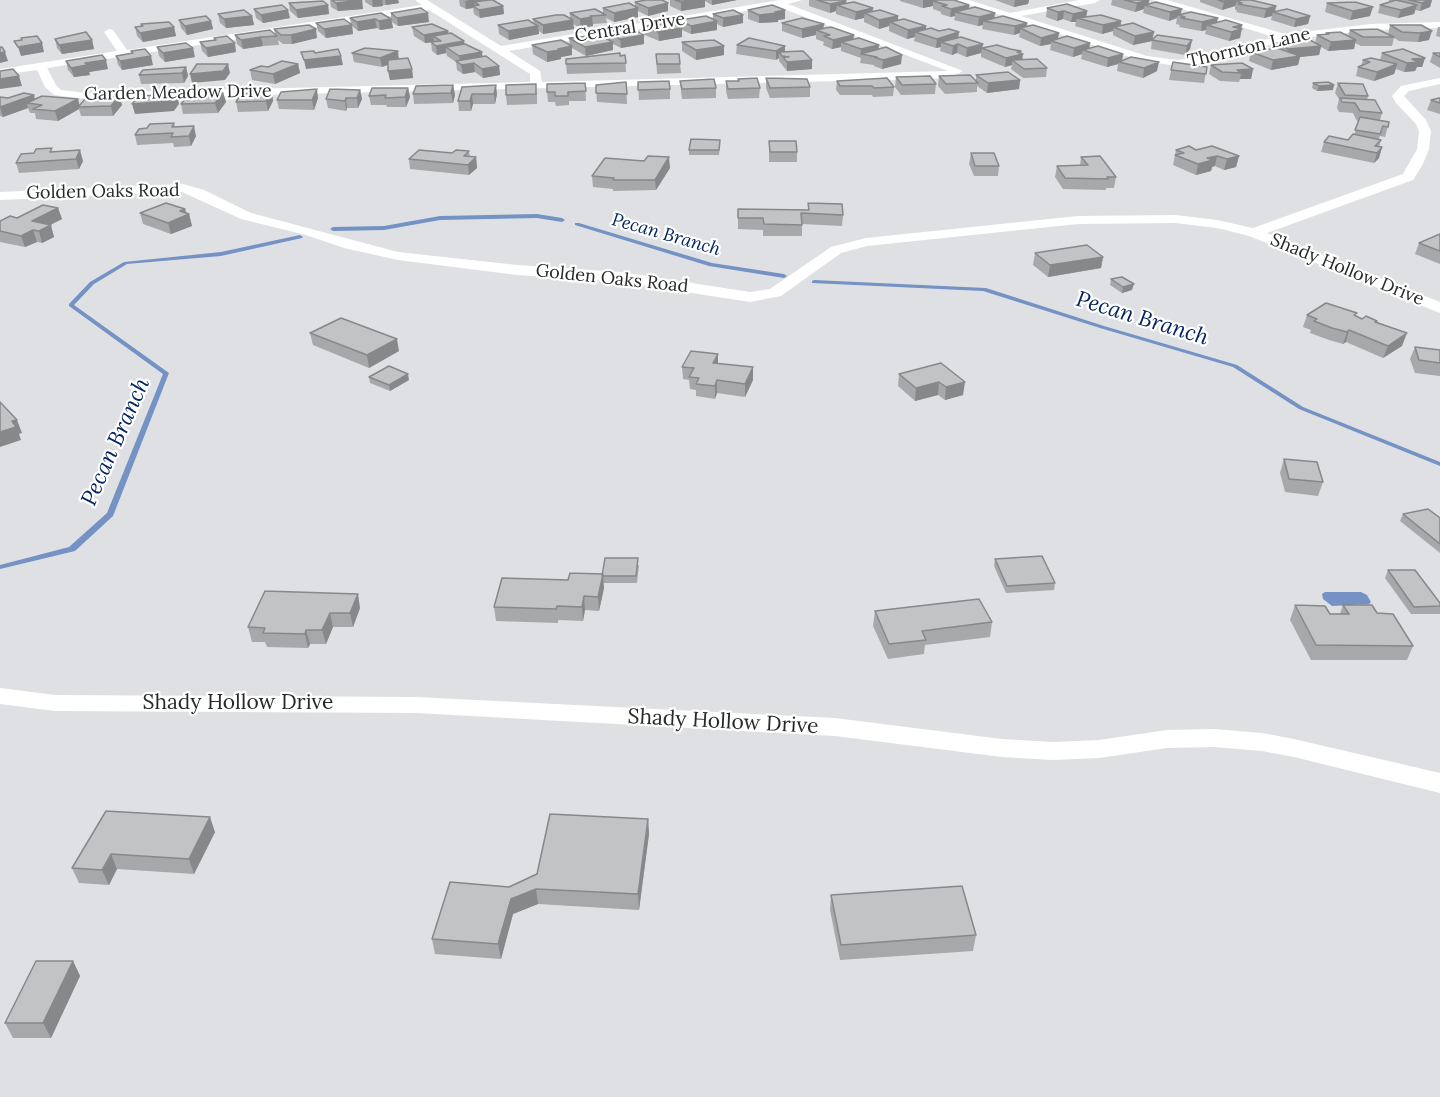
<!DOCTYPE html>
<html>
<head>
<meta charset="utf-8">
<style>
  body { margin:0 }
  canvas { display:block; background:#dee0e3 }
</style>
</head>
<body>
<canvas width="1440" height="1097"></canvas>
<script>
const g = document.querySelector('canvas').getContext('2d');
g.lineJoin = 'round';
function fill(path, color) { g.fillStyle = color; g.fill(path, 'evenodd'); }
const toPath = rows => new Path2D(rows.map(r => 'M' + r).join(''));
function stroke(path, color, width, dash) { g.strokeStyle = color; g.lineWidth = width; g.lineCap = dash ? 'butt' : 'round'; g.setLineDash(dash || []); g.stroke(path); }
function drawText(font, color, halo, rows, align = 'center') {
  g.font = font + ' Lora,serif'; g.lineWidth = 4.5; g.setLineDash([]); g.textBaseline = 'middle'; g.strokeStyle = halo; g.fillStyle = color; for (const [text, x, y, turn = 0] of rows) {
    g.save(); g.translate(x, y); g.rotate((+turn || 0) * Math.PI / 180); g.textAlign = isNaN(turn) ? turn : align; if (halo) g.strokeText(text, 0, 0); g.fillText(text, 0, 0); g.restore();
  }
}
const water = toPath([
  [1325,592,1361,592,1367,595,1371,602,1369,604,1332,606,1323,599,1322,594]
]);
const stream = toPath([
  [537,214,562,218,565,220,562,222,537,218,440,220,384,230,333,231,330,229,333,227,384,226,440,216,537,214],
  [575,223,579,223,712,263,784,274,787,276,784,278,709,266,575,225,575,223],
  [300,235,303,237,302,238,221,256,127,264,94,284,74,305,169,373,113,516,75,551,0,569,0,565,69,547,107,513,163,374,69,306,69,304,90,282,124,262,221,252,300,235],
  [814,280,986,288,1104,326,1237,365,1303,407,1440,462,1440,466,1299,409,1233,367,1100,328,983,291,812,283,812,281,814,280]
]);
const street = toPath([
  [415,0,427,0,501,46,780,0,802,0,788,4,963,71,950,78,926,79,87,99,54,95,45,87,37,70,0,75,0,69,117,51,104,32,109,29,113,30,127,50,422,5,415,0],
  [776,6,948,71,542,82,540,71,509,51,776,6],
  [429,10,530,74,530,82,87,93,61,90,56,85,47,68,429,10],
  [954,0,969,0,1010,13,1079,0,1100,0,1095,3,1021,16,1147,56,1178,60,1210,56,1274,37,1152,0,1167,0,1285,34,1371,24,1440,22,1440,28,1371,30,1286,40,1211,62,1178,66,1142,61,954,0],
  [1440,78,1440,84,1409,91,1404,96,1426,120,1431,131,1429,149,1423,164,1413,180,1267,233,1440,302,1440,313,1249,236,1217,228,1175,223,1078,224,867,246,841,253,781,296,750,302,621,282,517,275,398,260,344,248,306,235,241,219,182,192,0,200,0,192,183,184,204,190,251,213,398,252,517,265,621,272,750,292,770,289,831,247,866,238,1078,216,1175,215,1217,220,1253,228,1403,174,1417,149,1419,131,1416,124,1396,103,1392,96,1401,86,1440,78],
  [0,688,55,695,416,697,835,718,1002,739,1053,742,1099,740,1167,730,1214,729,1262,733,1294,739,1440,773,1440,793,1294,757,1262,751,1214,747,1167,748,1099,758,1053,760,1002,757,835,736,416,713,55,711,0,704,0,688]
]);
const wall = toPath([
  [330,0,362,0,363,9,338,11,331,7],
  [365,0,398,0,399,3,386,5,383,5,383,6,373,7,365,2],
  [459,0,495,0,495,1,503,6,504,14,480,18,474,14,473,8,466,9,460,6],
  [670,0,737,0,712,5,705,1,705,7,681,11,670,6],
  [809,0,844,0,846,1,846,3,873,12,898,16,898,20,926,29,983,44,982,48,1010,49,1021,51,1022,60,1047,68,1046,77,1023,78,1011,69,1012,65,1005,67,981,57,981,53,966,57,957,53,952,55,940,51,941,47,936,48,914,41,915,37,907,39,889,31,889,26,879,29,864,22,864,18,855,20,836,14,836,11,830,13,809,6],
  [900,0,954,0,969,8,994,18,1027,27,1059,33,1058,39,1089,48,1122,61,1157,71,1143,78,1117,71,1118,64,1107,67,1081,59,1082,54,1073,57,1050,50,1051,44,1040,46,1019,37,1020,33,1014,35,982,29,983,25,978,26,954,20,955,16,950,17,941,14,941,12,933,9,933,6,923,8,900,1],
  [995,0,1029,0,1028,4,1014,7],
  [1112,0,1149,0,1149,4,1181,15,1217,22,1242,29,1240,38,1229,41,1205,34,1206,30,1201,31,1179,27,1180,25,1176,24,1177,18,1169,21,1143,13,1144,9,1135,12,1111,5],
  [1200,0,1239,0,1276,6,1275,11,1310,16,1308,24,1294,27,1271,20,1272,16,1264,18,1236,12,1237,10,1235,10,1235,6,1222,10,1200,2],
  [1389,0,1432,0,1430,7,1420,11,1415,10,1414,14,1398,18,1378,13,1380,5,1389,2],
  [635,2,668,11,648,16,638,11,638,17,614,22,606,18,607,23,593,24,593,26,580,28,573,24,574,29,543,34,539,31,539,34,509,40,499,34,498,25,534,23,533,19,570,18,570,13,603,13,603,8,635,7],
  [289,3,328,5,329,14,298,18,290,11],
  [1327,3,1370,16,1350,20,1325,12],
  [1047,8,1087,11,1086,16,1121,21,1121,25,1154,32,1152,41,1133,45,1113,35,1113,31,1102,34,1075,26,1076,22,1071,22,1063,19,1057,21,1046,17],
  [254,9,290,18,263,23,256,18],
  [748,10,785,19,778,20,778,22,759,23,748,19],
  [391,13,429,22,398,26,392,22,393,28,380,30,377,28,358,31,352,26,353,34,326,38,318,31,316,23,351,25,350,18,391,19],
  [218,14,252,16,254,25,226,28,220,23],
  [713,14,743,15,743,23,723,27,717,24,717,30,691,34,682,30,682,37,659,41,645,35,645,26,680,27,680,20,713,19],
  [179,20,211,21,213,29,187,35,181,28],
  [782,23,823,29,853,39,879,49,901,64,882,69,874,66,874,65,860,63,861,58,841,51,841,47,832,49,823,45,824,42,816,39,816,35,802,38,782,31],
  [141,24,174,27,176,36,143,42,137,36,135,27,141,26],
  [1390,25,1421,25,1429,40,1418,42,1399,41,1394,38,1392,46,1361,46,1355,43,1354,49,1328,51,1321,47,1319,55,1300,57,1298,65,1271,70,1249,61,1251,52,1275,48,1276,43,1295,43,1296,40,1315,43,1317,35,1325,35,1326,33,1348,36,1350,30,1388,34],
  [412,27,448,31,448,33,464,41,464,44,482,52,482,56,499,66,500,75,483,78,475,72,463,74,457,70,456,62,447,56,446,53,437,55,432,51,431,42,425,43,414,36],
  [1438,27,1440,27,1440,37,1436,36],
  [274,29,317,38,292,44,283,44,278,40,279,45,263,46,243,49,237,44,235,35,275,34],
  [606,32,644,44,621,48,613,44,613,50,586,56,572,48,572,55,561,57,561,59,547,62,533,54,532,45,570,45,569,38,607,38],
  [214,38,236,52,208,57,202,51,200,42,214,40],
  [55,39,92,40,94,49,62,54,57,48],
  [1152,40,1192,40,1190,49,1185,55,1151,49],
  [682,42,724,46,724,55,696,60,682,51],
  [737,45,785,46,785,52,812,60,812,69,787,71,779,61,779,58,776,60,736,54],
  [157,47,195,57,165,62,159,56],
  [131,51,153,65,122,70,118,65,116,56,132,53],
  [1390,51,1425,58,1422,67,1417,67,1415,71,1404,72,1396,69,1394,74,1374,81,1356,76,1358,67,1361,66,1363,60,1380,60,1382,53,1390,52],
  [352,53,399,59,412,69,413,78,390,80,388,65,382,67,354,62],
  [1433,53,1440,53,1440,68,1430,62],
  [656,54,680,64,681,73,657,74],
  [625,55,626,72,567,74,566,64],
  [66,61,108,69,89,72,90,75,74,77,68,70],
  [1173,62,1207,67,1204,83,1169,80],
  [298,64,300,73,275,84,252,80,250,70,268,67],
  [1211,65,1253,69,1251,79,1240,79,1239,82,1220,81,1209,74],
  [186,67,188,76,184,83,141,84,139,75],
  [976,75,1020,80,1019,89,987,93,977,86,977,92,945,94,938,86,939,76,976,81],
  [896,77,936,84,935,94,901,95,895,87],
  [766,78,810,87,810,97,770,98,766,88],
  [738,79,760,88,759,98,728,99,726,91,726,81,738,81],
  [680,81,716,88,716,98,682,99,681,91],
  [837,81,894,87,893,96,873,97,872,95,840,95,836,90],
  [626,82,627,104,597,102,596,85],
  [638,82,670,89,670,99,639,100],
  [585,83,586,101,569,101,569,105,556,106,555,102,548,102,547,92],
  [1313,83,1333,90,1317,91,1312,88],
  [1338,83,1368,96,1367,100,1382,113,1380,120,1389,122,1385,137,1380,136,1379,139,1381,140,1379,147,1382,147,1379,158,1374,163,1321,152,1324,142,1348,140,1354,135,1359,121,1357,121,1353,113,1339,112,1337,108,1339,99,1335,93],
  [453,85,455,95,453,103,414,104,413,94],
  [462,87,497,94,495,104,473,104,471,111,459,111,458,101],
  [408,88,410,97,406,107,387,107,386,105,371,105,369,96],
  [360,90,362,99,358,108,347,108,346,111,328,108,326,99],
  [272,91,273,101,268,111,238,112,236,102],
  [223,93,226,102,218,113,183,114,181,104],
  [537,93,537,104,507,105,506,95],
  [119,96,122,105,113,116,81,116,79,109,58,121,36,119,35,113,30,113,28,108,3,117,0,116,0,97,8,98,35,99,78,99,79,105],
  [318,98,314,110,279,109,277,100],
  [1440,98,1440,114,1427,110,1431,100],
  [174,123,175,127,196,136,191,146,174,147,173,143,137,145,135,135,147,128],
  [769,141,797,152,797,162,769,162],
  [720,145,719,155,689,155,689,150],
  [1176,150,1196,150,1239,156,1236,167,1224,170,1215,166,1212,167,1211,171,1196,175,1173,165],
  [469,151,470,157,476,157,477,168,469,175,410,169,409,159],
  [54,152,83,161,79,169,19,173,16,163],
  [971,153,999,166,998,176,974,176,969,164],
  [1081,157,1116,177,1114,188,1106,188,1106,190,1063,189,1055,177,1057,166,1080,166],
  [670,168,656,190,613,191,613,189,593,187,592,176],
  [808,203,843,215,842,226,802,224,802,236,763,236,763,230,738,229,738,209,808,210],
  [58,208,62,219,50,225,54,237,42,243,37,242,25,247,0,242,0,221],
  [140,213,186,213,189,214,192,226,171,234,143,224],
  [1440,234,1440,264,1415,254,1419,243],
  [1035,253,1103,257,1101,268,1048,277,1033,265],
  [1111,279,1132,290,1122,293,1110,285],
  [1307,315,1356,316,1362,319,1377,321,1377,323,1402,346,1383,358,1346,342,1343,344,1329,340,1310,333,1311,330,1303,327],
  [310,333,399,351,369,368,313,345],
  [1415,347,1440,350,1440,376,1415,373,1410,359],
  [718,354,718,363,753,380,745,397,717,393,715,399,696,396,696,390,690,389,689,380,683,379,682,367],
  [941,363,963,395,945,400,938,395,915,401,898,386,899,374],
  [369,377,409,380,390,391,370,383],
  [1284,459,1323,482,1318,496,1285,492,1280,473],
  [1403,514,1440,518,1440,553,1400,521],
  [995,559,1055,583,1054,590,1006,593,994,566],
  [639,565,637,583,603,583,604,588,599,611,585,610,583,621,558,620,558,623,496,621,494,607,568,580,602,574],
  [1388,570,1440,603,1440,614,1411,614,1385,578],
  [265,591,360,608,353,627,333,627,326,644,310,644,308,648,267,647,265,642,252,642,248,627],
  [1295,605,1330,614,1340,614,1343,605,1377,613,1413,646,1407,660,1311,660,1290,620],
  [875,611,992,622,990,637,925,645,924,654,888,659,873,626],
  [106,811,215,832,194,874,117,869,109,885,79,883,72,868],
  [648,819,649,834,639,910,538,904,513,914,501,959,435,954,432,939,509,887],
  [831,895,976,935,973,951,840,960,830,910],
  [73,961,80,976,51,1038,13,1038,5,1023]
]);
const shadedWall = toPath([
  [362,0,363,9,338,11,336,3],
  [372,0,382,0,383,6,373,7],
  [385,0,398,0,399,3,386,5],
  [470,0,495,0,496,4,474,2,475,7,473,6,473,8,466,9,465,1],
  [696,0,705,0,705,7,681,11,681,2],
  [712,0,737,0,712,5],
  [923,0,941,0,933,1,933,6,923,8],
  [1015,0,1029,0,1028,4,1014,7],
  [1149,0,1148,6,1145,5,1144,9,1135,12,1137,3],
  [1230,0,1239,0,1238,2,1237,1,1235,6,1222,10,1224,2],
  [1429,0,1432,0,1430,7,1420,11,1422,3],
  [846,1,846,8,837,5,836,11,830,13,830,4],
  [668,3,668,11,648,16,648,8],
  [328,5,329,14,298,18,296,10],
  [969,5,969,13,955,12,955,16,950,17,951,9],
  [1417,5,1414,14,1398,18,1401,10],
  [503,6,504,14,480,18,479,10],
  [1276,6,1275,12,1273,12,1272,16,1264,18,1266,9],
  [1373,7,1370,16,1350,20,1353,11],
  [638,8,638,17,614,22,614,13],
  [873,8,872,17,865,13,864,18,855,20,856,12],
  [1182,9,1180,16,1178,15,1177,18,1169,21,1170,12],
  [288,10,290,18,263,23,261,15],
  [785,10,785,19,778,20,778,22,759,23,759,15],
  [1064,11,1063,19,1057,21,1058,12],
  [1087,11,1086,20,1077,18,1076,22,1071,22,1073,14],
  [428,13,429,22,398,26,397,18],
  [995,13,994,22,983,21,983,25,978,26,979,17],
  [743,15,743,23,723,27,723,18],
  [252,16,254,25,226,28,224,19],
  [898,16,898,25,890,22,889,26,879,29,879,20],
  [1310,16,1308,24,1294,27,1296,19],
  [592,17,593,26,580,28,580,19],
  [1218,18,1216,27,1207,25,1206,30,1201,31,1202,22],
  [375,19,377,28,358,31,357,22],
  [391,19,393,28,380,30,379,21],
  [573,20,574,29,543,34,543,25],
  [211,21,213,29,187,35,185,26],
  [717,21,717,30,691,34,691,26],
  [1121,21,1120,29,1114,27,1113,31,1102,34,1103,25],
  [1027,23,1026,31,1020,28,1020,33,1014,35,1015,26],
  [824,24,823,33,816,30,816,35,802,38,802,29],
  [352,25,353,34,326,38,324,29],
  [1242,25,1240,38,1229,41,1233,27],
  [538,26,539,34,509,40,508,31],
  [926,26,926,35,915,32,915,37,907,39,908,30],
  [174,27,176,36,143,42,140,33],
  [682,28,682,37,659,41,658,32],
  [316,29,317,38,292,44,291,35],
  [448,31,449,39,433,36,434,42,425,43,424,35],
  [1432,31,1429,40,1418,42,1420,33],
  [959,32,958,41,941,42,941,47,936,48,937,39],
  [1154,32,1152,41,1133,45,1135,36],
  [1059,33,1057,42,1051,41,1051,44,1040,46,1041,38],
  [644,35,644,44,621,48,620,39],
  [854,35,853,44,841,42,841,47,832,49,833,40],
  [261,37,263,46,243,49,241,40],
  [92,40,94,49,62,54,59,45],
  [1192,40,1190,49,1185,55,1187,46],
  [1356,40,1354,49,1328,51,1331,42],
  [464,41,465,50,446,47,446,53,437,55,436,46],
  [613,42,613,50,586,56,585,47],
  [42,43,44,52,21,56,18,47],
  [235,43,236,52,208,57,206,48],
  [1090,43,1089,52,1083,50,1082,54,1073,57,1074,48],
  [958,44,957,53,952,55,953,46],
  [983,44,981,53,966,57,967,48],
  [879,45,878,54,861,54,860,58,861,49],
  [572,46,572,55,561,57,561,59,547,62,547,52,558,49],
  [724,46,724,55,696,60,696,50],
  [785,46,785,55,782,57,779,52,779,58,776,60,776,51],
  [1321,46,1319,55,1300,57,1298,65,1271,70,1273,60,1286,58,1288,49],
  [193,48,195,57,165,62,163,53],
  [398,51,399,60,382,67,380,58],
  [1021,51,1021,54,1023,54,1022,63,1012,60,1012,65,1005,67,1006,58,1017,52],
  [5,52,8,61,0,63,0,53],
  [482,52,483,61,474,63,475,72,463,74,459,56],
  [1123,54,1122,63,1119,62,1118,64,1107,67,1108,58],
  [902,55,901,64,882,69,883,60],
  [151,56,153,65,122,70,120,61],
  [341,56,343,65,306,69,304,60],
  [1425,58,1422,67,1417,67,1415,71,1404,72,1407,63,1412,59],
  [106,60,108,69,89,72,90,75,74,77,71,68,85,63],
  [812,60,812,69,787,71,787,62],
  [1159,62,1157,71,1143,78,1144,68],
  [228,64,230,73,225,80,192,83,190,74],
  [298,64,300,73,275,84,273,74],
  [1397,64,1394,74,1374,81,1377,72],
  [499,66,500,75,483,78,482,69],
  [186,67,188,76,184,83,182,73],
  [412,69,413,78,390,80,388,71],
  [1253,69,1251,79,1240,79,1241,73,1237,70],
  [19,76,22,86,0,89,0,79],
  [1020,80,1019,89,987,93,988,83],
  [453,85,455,95,453,103,451,93],
  [496,85,497,94,495,104,494,94],
  [1334,85,1333,90,1317,91,1319,86],
  [408,88,410,97,406,107,405,97],
  [317,89,318,98,314,110,312,100],
  [360,90,362,99,358,108,357,98],
  [272,91,273,101,268,111,266,101],
  [223,93,226,102,218,113,215,103],
  [177,94,179,104,174,111,135,114,132,104],
  [472,94,473,104,471,111,470,101],
  [34,95,36,104,27,103,28,108,3,117,0,107],
  [119,96,122,105,113,116,111,106],
  [346,98,347,108,346,111,345,101],
  [78,99,80,107,78,107,79,109,58,121,55,111],
  [194,126,196,136,191,146,189,136],
  [1382,147,1379,158,1374,163,1377,153],
  [80,150,83,161,79,169,76,159],
  [1217,156,1215,166,1212,167,1211,171,1196,175,1198,164,1207,158],
  [1239,156,1236,167,1224,170,1227,159],
  [476,157,477,168,469,175,468,165],
  [669,157,670,168,656,190,655,180],
  [58,208,62,219,38,231,32,221],
  [185,209,187,215,189,214,192,226,171,234,168,223,180,211],
  [51,225,54,237,42,243,39,231],
  [33,230,37,242,25,247,21,236],
  [1103,257,1101,268,1048,277,1050,265],
  [1134,284,1132,290,1122,293,1123,287],
  [1349,330,1346,342,1343,344,1347,332],
  [1407,333,1402,346,1383,358,1388,346],
  [397,339,399,351,369,368,367,355],
  [718,354,718,367,713,363],
  [753,367,753,380,745,397,745,384],
  [408,374,409,380,390,391,389,385],
  [717,380,717,393,715,399,715,386],
  [939,382,938,395,915,401,916,388],
  [965,382,963,395,945,400,946,387],
  [17,420,22,433,19,434,21,440,0,447,0,432,12,421],
  [603,574,604,588,599,611,598,597],
  [358,594,360,608,353,627,350,613],
  [584,596,585,610,583,621,582,607],
  [330,613,333,627,326,644,322,630],
  [306,630,310,644,308,648,305,634],
  [210,817,215,832,194,874,189,859],
  [648,819,649,834,639,910,638,894],
  [111,854,117,869,109,885,102,870],
  [536,889,538,904,513,914,501,959,498,944,511,899],
  [73,961,80,976,51,1038,43,1023]
]);
const building = toPath([
  [332,0,362,0,336,3,332,0],
  [489,0,493,0,503,6,479,10,473,6,479,5,474,2,489,0],
  [646,0,662,0,668,3,648,8,635,2,646,0],
  [675,0,696,0,681,2,675,0],
  [817,0,843,0,846,1,830,4,817,0],
  [936,0,954,0,969,5,951,9,942,6,947,5,933,1,936,0],
  [1124,0,1149,0,1137,3,1124,0],
  [1218,0,1230,0,1224,2,1218,0],
  [1241,0,1251,0,1276,6,1266,9,1238,4,1242,3,1237,1,1241,0],
  [1396,0,1417,5,1401,10,1380,5,1396,0],
  [1409,0,1429,0,1422,3,1409,0],
  [323,1,328,5,296,10,289,3,323,1],
  [854,2,873,8,856,12,837,5,854,2],
  [1156,2,1182,9,1170,12,1145,5,1156,2],
  [1355,2,1373,7,1353,11,1327,3,1355,2],
  [629,3,638,8,614,13,603,8,629,3],
  [1067,4,1087,11,1073,14,1064,11,1058,12,1047,8,1067,4],
  [282,5,288,10,261,15,254,9,282,5],
  [772,5,785,10,775,12,778,13,759,15,748,10,772,5],
  [975,7,995,13,979,17,955,12,975,7],
  [421,8,428,13,397,18,391,13,421,8],
  [595,9,606,15,590,16,592,17,580,19,570,13,595,9],
  [1287,9,1310,16,1296,19,1273,12,1287,9],
  [244,10,252,16,224,19,218,14,244,10],
  [733,10,743,15,723,18,713,14,733,10],
  [880,10,898,16,879,20,865,13,880,10],
  [1191,12,1218,18,1202,22,1181,18,1185,17,1178,15,1191,12],
  [381,13,391,19,379,21,375,19,357,22,350,18,381,13],
  [556,15,564,15,573,20,543,25,533,19,556,15],
  [1101,15,1121,21,1103,25,1077,18,1101,15],
  [206,16,211,21,185,26,179,20,206,16],
  [706,16,717,21,691,26,680,20,706,16],
  [1003,16,1027,23,1015,26,983,21,1003,16],
  [802,18,824,24,802,29,782,23,802,18],
  [344,19,352,25,324,29,316,23,344,19],
  [904,19,926,26,908,30,890,22,904,19],
  [528,20,538,26,508,31,498,25,528,20],
  [1226,20,1242,25,1233,27,1242,29,1231,32,1207,25,1226,20],
  [169,22,174,27,140,33,135,27,143,26,141,24,169,22],
  [671,23,682,28,658,32,645,26,671,23],
  [1133,23,1154,32,1135,36,1114,27,1133,23],
  [432,24,448,31,424,35,412,27,432,24],
  [309,25,316,29,291,35,281,35,274,29,309,25],
  [1033,25,1059,33,1041,38,1020,28,1033,25],
  [1390,25,1421,25,1432,31,1420,33,1402,32,1390,25],
  [831,27,854,35,833,40,824,36,830,35,816,30,831,27],
  [931,28,939,31,949,29,959,32,937,39,915,32,931,28],
  [633,29,644,35,620,39,606,32,621,30,633,29],
  [1377,29,1394,37,1363,37,1350,30,1377,29],
  [270,30,277,36,261,37,241,40,235,35,270,30],
  [86,32,92,40,59,45,55,39,86,32],
  [1340,32,1356,40,1331,42,1317,35,1329,34,1326,33,1340,32],
  [451,33,464,41,436,46,431,42,441,41,433,36,451,33],
  [599,35,613,42,585,47,569,38,599,35],
  [1157,35,1192,40,1187,46,1152,40,1157,35],
  [37,36,42,43,18,47,14,41,22,40,21,38,37,36],
  [227,36,235,43,206,48,200,42,216,40,214,38,227,36],
  [1067,36,1090,43,1074,48,1051,41,1067,36],
  [961,37,983,44,967,48,958,44,953,46,941,42,961,37],
  [749,38,785,46,776,51,737,45,749,38],
  [859,38,879,45,861,49,841,42,859,38],
  [1308,39,1321,46,1288,49,1276,43,1301,43,1296,40,1308,39],
  [561,40,572,46,558,49,560,50,547,52,532,45,561,40],
  [714,40,724,46,696,50,682,42,714,40],
  [186,43,193,48,163,53,157,47,186,43],
  [465,44,482,52,459,56,446,47,465,44],
  [997,45,1010,49,1021,51,1017,52,1023,54,1006,58,982,48,997,45],
  [1098,46,1123,54,1108,58,1083,50,1098,46],
  [0,47,2,47,5,52,0,53,0,47],
  [886,47,902,55,883,60,874,57,877,57,861,54,886,47],
  [365,48,398,51,380,58,352,53,365,48],
  [1277,48,1300,56,1273,60,1251,52,1277,48],
  [145,49,151,56,120,61,116,56,133,53,131,51,145,49],
  [338,49,341,56,304,60,301,52,314,51,315,53,338,49],
  [1403,49,1425,58,1412,59,1418,62,1407,63,1382,53,1403,49],
  [803,51,812,60,787,62,783,57,789,57,782,56,779,52,803,51],
  [620,53,620,56,625,55,626,63,566,64,566,59,620,53],
  [1433,53,1440,53,1440,57,1433,53],
  [656,54,679,54,680,64,657,64,656,54],
  [102,55,106,60,85,63,87,65,71,68,66,61,102,55],
  [486,56,499,66,482,69,474,63,462,65,456,61,486,56],
  [1131,57,1159,62,1144,68,1119,62,1131,57],
  [408,58,412,69,388,71,388,60,408,58],
  [1371,58,1397,64,1377,72,1358,67,1370,62,1363,60,1371,58],
  [1037,59,1047,68,1024,69,1012,60,1037,59],
  [282,61,298,64,273,74,250,70,261,66,268,67,282,61],
  [1173,62,1207,67,1206,74,1171,70,1173,62],
  [1242,63,1253,69,1237,70,1241,73,1222,72,1211,65,1242,63],
  [197,64,228,64,223,71,190,74,197,64],
  [186,67,182,73,139,75,143,70,186,67],
  [13,69,19,76,0,79,0,71,13,69],
  [1008,72,1020,80,988,83,976,75,1008,72],
  [970,75,978,83,946,84,939,76,970,75],
  [930,76,936,84,902,85,896,77,930,76],
  [757,78,760,88,728,89,726,81,739,81,738,79,757,78],
  [766,78,807,79,810,87,770,88,766,78],
  [887,78,894,87,874,88,872,86,840,86,837,81,887,78],
  [714,79,716,88,682,89,680,81,714,79],
  [669,81,670,89,638,90,638,82,669,81],
  [626,82,627,94,596,93,596,85,626,82],
  [1328,82,1334,85,1319,86,1313,83,1328,82],
  [585,83,586,91,568,92,568,96,555,96,555,92,547,92,547,84,585,83],
  [1338,83,1363,84,1368,96,1345,95,1338,83],
  [536,84,536,94,506,95,506,85,536,84],
  [453,85,451,93,413,94,416,86,453,85],
  [496,85,494,94,472,94,470,101,458,101,462,87,496,85],
  [372,88,408,88,405,97,385,98,386,95,369,96,372,88],
  [317,89,312,100,277,100,281,92,317,89],
  [330,89,360,90,357,98,346,98,345,101,326,99,330,89],
  [272,91,266,101,236,102,241,94,272,91],
  [24,93,34,95,0,107,0,97,8,98,24,93],
  [223,93,215,103,181,104,187,97,223,93],
  [177,94,171,101,132,104,139,96,177,94],
  [42,96,78,99,55,111,33,109,42,105,27,103,42,96],
  [119,96,111,106,78,107,86,98,119,96],
  [1340,98,1375,100,1382,113,1360,111,1355,103,1342,102,1340,98],
  [1439,98,1440,98,1440,103,1431,100,1439,98],
  [1360,117,1389,122,1388,127,1383,126,1380,134,1355,130,1360,117],
  [174,123,172,127,194,126,189,136,171,137,173,133,135,135,139,129,147,128,150,124,174,123],
  [1353,134,1381,140,1375,146,1382,147,1377,153,1324,142,1329,136,1348,140,1353,134],
  [691,139,720,140,719,150,689,150,691,139],
  [769,141,796,141,797,152,770,152,769,141],
  [1189,146,1196,150,1212,146,1239,156,1227,159,1217,156,1207,158,1213,160,1198,164,1175,155,1184,153,1176,150,1189,146],
  [52,148,50,152,80,150,76,159,16,163,21,154,34,153,36,149,52,148],
  [419,150,452,153,456,150,469,151,464,156,476,157,468,165,409,159,419,150],
  [971,153,994,153,999,166,975,166,971,153],
  [648,156,669,157,655,180,613,180,614,178,592,176,605,158,644,161,648,156],
  [1100,156,1116,177,1107,177,1108,179,1065,178,1057,166,1088,165,1081,157,1100,156],
  [166,203,185,209,180,211,189,214,168,223,140,213,166,203],
  [808,203,842,204,843,215,801,213,802,225,764,224,763,218,738,218,738,209,809,210,808,203],
  [43,205,58,208,32,221,51,225,39,231,33,230,21,236,0,231,0,221,10,216,17,218,43,205],
  [1440,234,1440,251,1419,243,1440,234],
  [1087,245,1103,257,1050,265,1035,253,1087,245],
  [1122,277,1134,284,1123,287,1111,279,1122,277],
  [1326,303,1357,313,1354,315,1362,319,1366,316,1377,321,1375,322,1407,333,1388,346,1349,330,1347,332,1332,328,1314,321,1317,319,1307,315,1326,303],
  [341,318,397,339,367,355,310,333,341,318],
  [1415,347,1440,350,1440,363,1419,360,1415,347],
  [691,351,718,354,713,363,753,367,745,384,717,380,715,386,696,384,699,378,689,377,694,368,682,367,691,351],
  [941,363,965,382,946,387,939,382,916,388,899,374,941,363],
  [389,366,408,374,389,385,369,377,389,366],
  [0,402,17,420,12,421,16,427,0,432,0,402],
  [1284,459,1317,462,1323,482,1289,479,1284,459],
  [1428,509,1440,518,1440,544,1403,514,1428,509],
  [1042,556,1055,583,1007,586,995,559,1042,556],
  [605,558,638,558,636,576,602,576,605,558],
  [1388,570,1415,570,1440,603,1440,606,1414,607,1388,570],
  [570,573,603,574,598,597,584,596,582,607,557,606,556,609,494,607,502,578,568,580,570,573],
  [265,591,358,594,350,613,330,613,322,630,306,630,305,634,263,633,265,628,248,627,265,591],
  [979,599,992,622,922,631,926,640,889,644,875,611,979,599],
  [1295,605,1325,606,1330,614,1349,614,1343,605,1372,605,1377,613,1393,614,1413,646,1316,645,1295,605],
  [106,811,210,817,189,859,111,854,102,870,72,868,106,811],
  [550,814,648,819,638,894,536,889,511,899,498,944,432,939,450,882,509,887,537,874,550,814],
  [962,886,976,935,841,945,831,895,962,886],
  [36,961,73,961,43,1023,5,1023,36,961]
]);
const farStreetnames = [
  ["Central Drive",630,28,-9],
  ["Thornton Lane",1249,48,-13],
  ["Garden Meadow Drive",178,93,-1],
  ["Golden Oaks Road",103,192,-1],
  ["Shady Hollow Drive",1347,270,22],
  ["Golden Oaks Road",612,279,6]
];
const farWaternames = [
  ["Pecan Branch",666,235,16]
];
const streetNames = [
  ["Shady Hollow Drive",238,703],
  ["Shady Hollow Drive",723,722,3]
];
const waterNames = [
  ["Pecan Branch",1142,319,17],
  ["Pecan Branch",116,442,-66]
];
fill(water, '#7492c4');
fill(stream, '#7492c4');
fill(street, '#fff');
fill(wall, '#a6a8a9');
fill(shadedWall, '#87888a');
fill(building, '#c1c3c5');
stroke(building, '#87888a', 1.5);
drawText('18px', '#282929', '#fff', farStreetnames);
drawText('italic 18px', '#042561', '#fff', farWaternames);
drawText('21px', '#282929', '#fff', streetNames);
drawText('italic 22px', '#042561', '#fff', waterNames);
</script>
</body>
</html>
